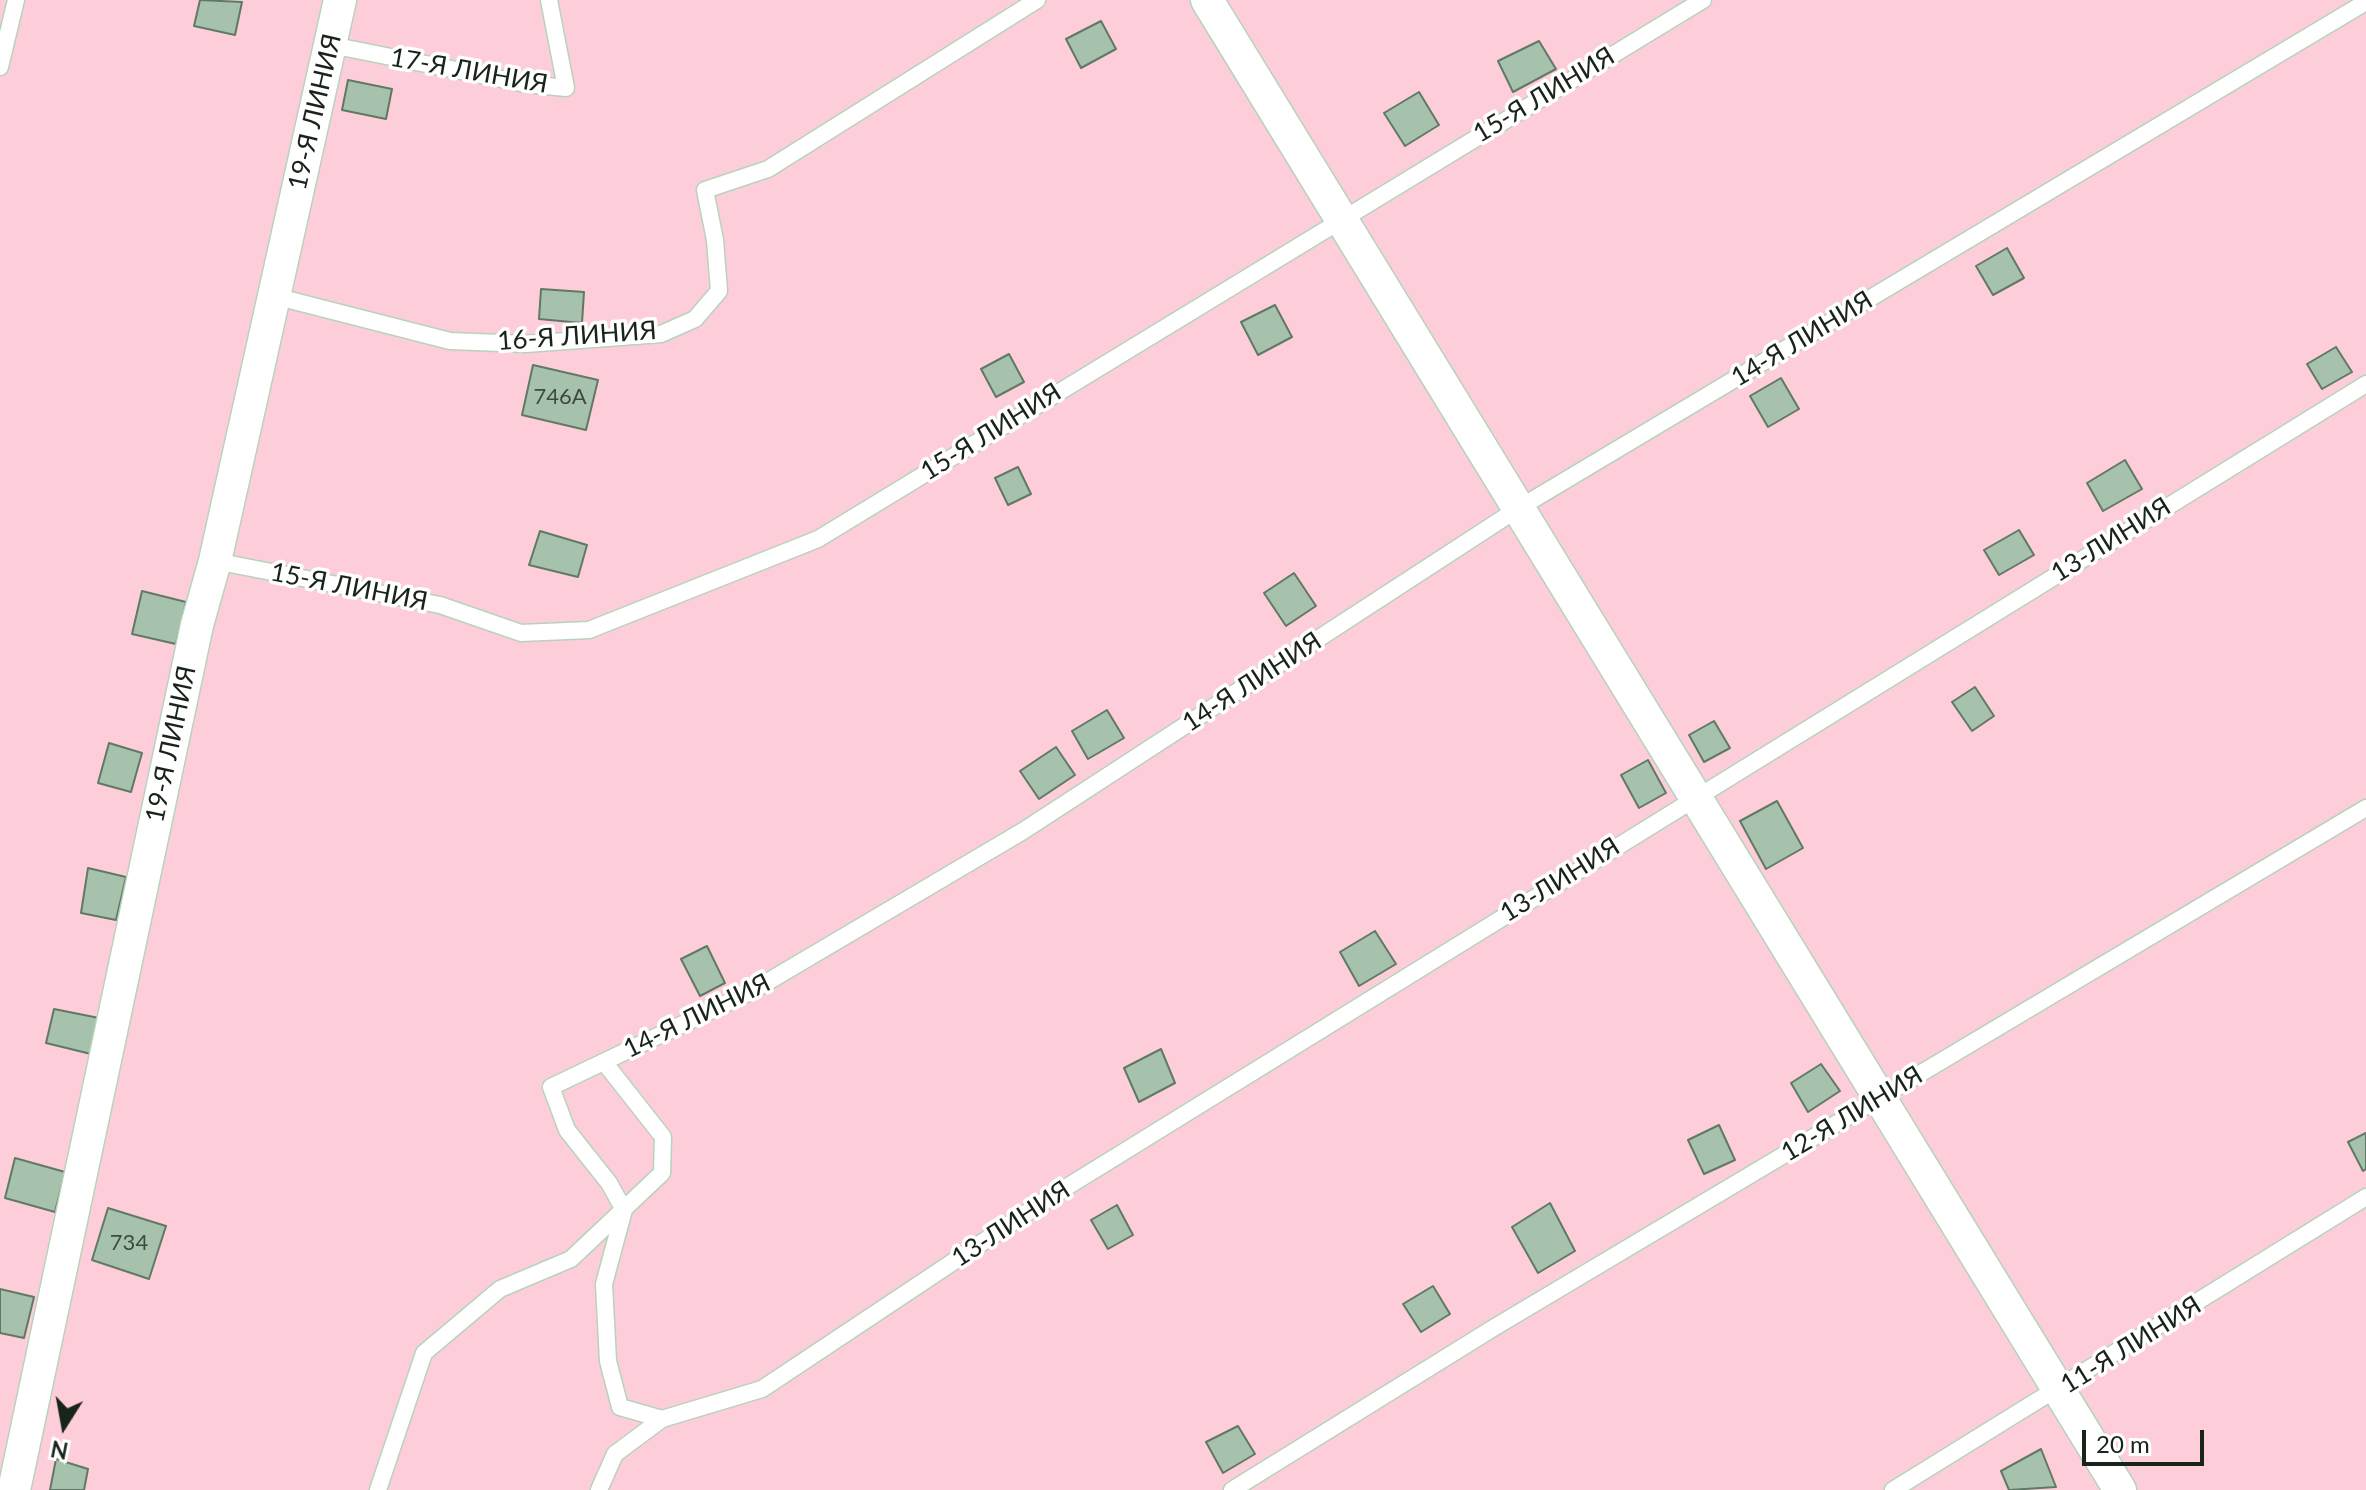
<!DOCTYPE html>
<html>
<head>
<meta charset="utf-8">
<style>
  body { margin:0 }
  #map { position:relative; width:2366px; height:1490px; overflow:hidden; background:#f3fef5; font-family:Lato,sans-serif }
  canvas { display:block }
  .north { position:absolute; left:24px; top:1386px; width:80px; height:80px; -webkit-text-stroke:6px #fff; paint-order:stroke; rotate:191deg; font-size:22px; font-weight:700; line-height:32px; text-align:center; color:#18231a }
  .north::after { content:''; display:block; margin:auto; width:28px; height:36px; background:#18231a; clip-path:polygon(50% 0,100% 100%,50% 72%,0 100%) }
  .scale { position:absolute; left:2082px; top:1430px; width:122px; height:36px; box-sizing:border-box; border:4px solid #18231a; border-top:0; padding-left:10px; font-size:24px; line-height:28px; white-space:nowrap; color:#18231a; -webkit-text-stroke:6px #fff; paint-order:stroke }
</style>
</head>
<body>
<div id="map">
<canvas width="2366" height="1490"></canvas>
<div class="north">N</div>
<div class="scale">20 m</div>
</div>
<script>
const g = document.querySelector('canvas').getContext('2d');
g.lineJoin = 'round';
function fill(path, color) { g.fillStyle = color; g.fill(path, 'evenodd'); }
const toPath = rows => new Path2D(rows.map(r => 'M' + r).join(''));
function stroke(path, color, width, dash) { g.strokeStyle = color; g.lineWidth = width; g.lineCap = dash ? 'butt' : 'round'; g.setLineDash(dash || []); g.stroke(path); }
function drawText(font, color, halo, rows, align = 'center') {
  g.font = font + ' Lato,sans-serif'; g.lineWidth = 7; g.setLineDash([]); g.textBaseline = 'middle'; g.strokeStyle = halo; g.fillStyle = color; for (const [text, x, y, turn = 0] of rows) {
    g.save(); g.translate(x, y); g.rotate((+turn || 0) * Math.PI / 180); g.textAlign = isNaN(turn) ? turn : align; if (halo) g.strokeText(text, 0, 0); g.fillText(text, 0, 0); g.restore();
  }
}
const green = toPath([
  [0,0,2366,0,2366,1490,0,1490]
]);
const building = toPath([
  [200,0,242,2,235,35,194,26,200,0],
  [1101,21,1116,49,1081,68,1066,39,1101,21],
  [1539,41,1556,69,1513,92,1498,61,1539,41],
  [348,80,392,89,386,119,342,110,348,80],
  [1419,92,1439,125,1405,146,1384,113,1419,92],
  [2007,248,2024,278,1993,295,1976,266,2007,248],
  [541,289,584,292,582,323,539,319,541,289],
  [1275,305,1292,337,1258,355,1241,322,1275,305],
  [2336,347,2352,372,2322,389,2307,364,2336,347],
  [1009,354,1024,382,996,397,981,369,1009,354],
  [533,365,598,380,586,430,522,415,533,365],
  [1781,378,1799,409,1768,427,1750,396,1781,378],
  [2125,460,2142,489,2103,511,2087,483,2125,460],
  [1018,467,1031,494,1008,505,995,478,1018,467],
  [2019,530,2034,555,1999,575,1984,550,2019,530],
  [540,531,587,545,578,577,529,565,540,531],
  [1294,573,1316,606,1286,626,1264,593,1294,573],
  [142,591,186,602,176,644,132,634,142,591],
  [1975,687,1994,716,1972,731,1952,702,1975,687],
  [1107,710,1124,738,1088,759,1072,731,1107,710],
  [1714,721,1730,748,1704,762,1689,735,1714,721],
  [109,743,142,753,131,792,98,783,109,743],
  [1056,747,1075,775,1039,799,1020,771,1056,747],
  [1648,760,1666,793,1639,808,1621,775,1648,760],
  [1777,801,1803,848,1766,869,1740,821,1777,801],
  [88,868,126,877,116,920,81,913,88,868],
  [1375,931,1396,964,1359,986,1340,952,1375,931],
  [707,946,725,983,700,996,681,959,707,946],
  [54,1009,99,1018,91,1054,46,1043,54,1009],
  [1161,1049,1175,1083,1139,1102,1124,1068,1161,1049],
  [1821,1064,1840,1091,1808,1112,1791,1083,1821,1064],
  [1719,1125,1735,1160,1704,1174,1688,1140,1719,1125],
  [2366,1133,2366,1169,2363,1171,2348,1142,2366,1133],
  [15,1158,65,1172,55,1212,5,1198,15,1158],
  [1550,1203,1575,1251,1538,1273,1512,1227,1550,1203],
  [1117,1205,1133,1235,1108,1249,1091,1220,1117,1205],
  [108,1208,166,1226,149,1279,92,1260,108,1208],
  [1433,1286,1450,1314,1421,1332,1403,1304,1433,1286],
  [0,1289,34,1297,24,1338,0,1333,0,1289],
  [1238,1426,1255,1454,1223,1473,1206,1442,1238,1426],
  [2041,1449,2056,1487,2009,1490,2001,1471,2041,1449],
  [56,1459,88,1469,84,1490,50,1490,56,1459]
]);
const lane = toPath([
  [2366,2,1519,508,1023,831,752,991,551,1087,567,1130,609,1183,624,1210,604,1284,608,1361,620,1407,662,1419,762,1389,1049,1198,2366,384],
  [331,45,526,84,566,88,549,0],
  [0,67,16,0],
  [274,296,450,341,526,344,661,334,695,319,719,291,715,240,705,190,768,169,1037,0],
  [215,561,440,605,521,633,589,630,818,539,1703,0],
  [378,1490,424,1353,500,1289,571,1259,662,1173,663,1137,604,1062],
  [599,1490,615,1454,662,1419],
  [1232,1490,1495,1327,2366,808],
  [1893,1490,2366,1197]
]);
const street = toPath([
  [1207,0,2120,1490],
  [14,1490,197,625,215,561,340,0]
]);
const numberNames = [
  ["746А",560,397],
  ["734",129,1243]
];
const streetNames = [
  ["17-Я ЛИНИЯ",469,71,10],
  ["15-Я ЛИНИЯ",1544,95,-31],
  ["19-Я ЛИНИЯ",315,112,-77],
  ["16-Я ЛИНИЯ",577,336,-4],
  ["14-Я ЛИНИЯ",1802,339,-31],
  ["15-Я ЛИНИЯ",991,432,-32],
  ["13-ЛИНИЯ",2111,540,-32],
  ["15-Я ЛИНИЯ",349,587,11],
  ["14-Я ЛИНИЯ",1252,682,-33],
  ["19-Я ЛИНИЯ",171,744,-78],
  ["13-ЛИНИЯ",1560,880,-32],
  ["14-Я ЛИНИЯ",697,1016,-26],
  ["12-Я ЛИНИЯ",1852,1114,-31],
  ["13-ЛИНИЯ",1011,1224,-33],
  ["11-Я ЛИНИЯ",2131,1345,-32]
];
fill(green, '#fdced9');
fill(building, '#a7c2ac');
stroke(building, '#607964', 2);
stroke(lane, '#b8d3bc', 19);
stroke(street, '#b8d3bc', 35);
stroke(lane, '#fff', 16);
stroke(street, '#fff', 32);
drawText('22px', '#3c4b3e', null, numberNames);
drawText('26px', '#18231a', '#fff', streetNames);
</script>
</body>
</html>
